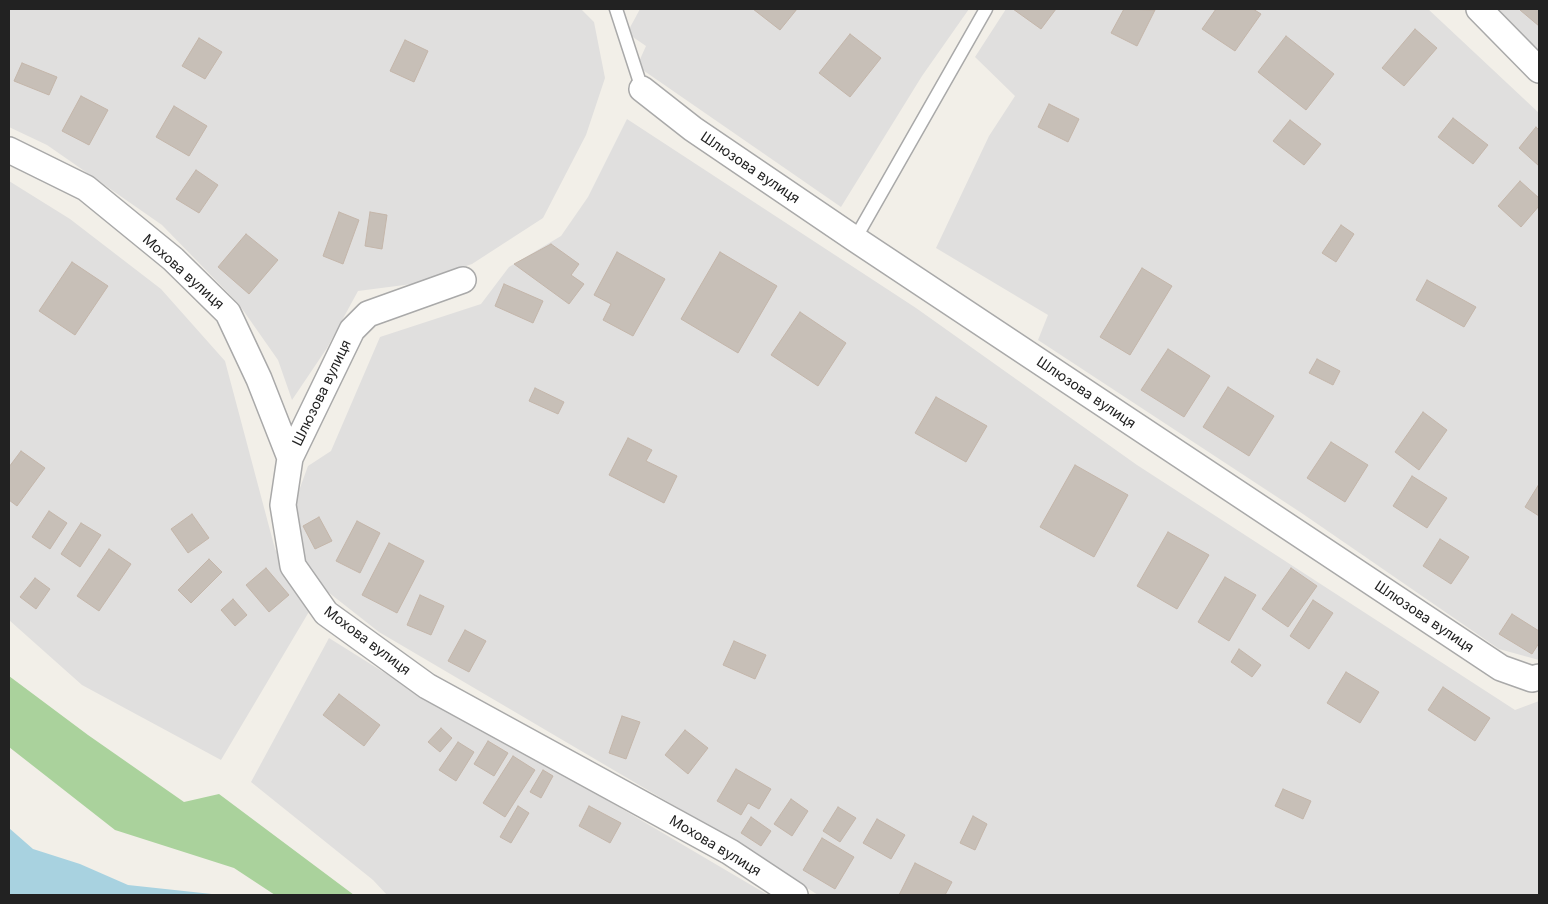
<!DOCTYPE html>
<html>
<head>
<meta charset="utf-8">
<style>
  body { margin:0 }
  #map { position:relative; width:1548px; height:904px; overflow:hidden; background:#f2efe8; font-family:Inter,sans-serif }
  canvas { display:block }
  .frame { position:absolute; inset:0; border:10px solid #222; pointer-events:none }
</style>
</head>
<body>
<div id="map">
<canvas width="1548" height="904"></canvas>
<div class="frame"></div>
</div>
<script>
const g = document.querySelector('canvas').getContext('2d');
g.lineJoin = 'round';
function fill(path, color) { g.fillStyle = color; g.fill(path, 'evenodd'); }
const toPath = rows => new Path2D(rows.map(r => 'M' + r).join(''));
function stroke(path, color, width, dash) { g.strokeStyle = color; g.lineWidth = width; g.lineCap = dash ? 'butt' : 'round'; g.setLineDash(dash || []); g.stroke(path); }
function drawText(font, color, halo, rows, align = 'center') {
  g.font = font + ' Inter,sans-serif'; g.lineWidth = 5; g.setLineDash([]); g.textBaseline = 'middle'; g.strokeStyle = halo; g.fillStyle = color; for (const [text, x, y, turn = 0] of rows) {
    g.save(); g.translate(x, y); g.rotate((+turn || 0) * Math.PI / 180); g.textAlign = isNaN(turn) ? turn : align; if (halo) g.strokeText(text, 0, 0); g.fillText(text, 0, 0); g.restore();
  }
}
const residential = toPath([
  [9,9,581,9,594,22,605,78,586,135,543,218,472,264,412,284,358,291,327,348,292,400,278,360,238,303,162,225,47,145,9,127],
  [640,9,969,9,922,76,841,207,637,66,646,46,627,33],
  [1006,9,1428,9,1539,113,1539,660,1499,649,1303,514,1038,340,1048,315,936,248,989,136,1015,96,975,57],
  [1484,9,1539,9,1539,55],
  [627,119,916,308,1137,465,1515,710,1539,701,1539,895,818,895,736,842,379,632,328,592,304,560,293,507,308,466,331,451,380,337,481,304,509,267,561,236,588,197],
  [9,181,70,219,161,289,225,361,275,549,310,610,221,760,82,685,9,620],
  [329,638,420,695,544,763,768,895,387,895,373,880,251,782]
]);
const forest = toPath([
  [9,676,88,735,184,802,219,794,354,895,275,895,234,868,115,830,9,747]
]);
const water = toPath([
  [9,828,33,849,80,864,128,885,221,895,9,895]
]);
const building = toPath([
  [753,9,797,9,780,30,753,9],
  [1013,9,1056,9,1041,29,1013,9],
  [1124,9,1155,10,1137,46,1111,33,1124,9],
  [1216,9,1253,9,1261,14,1235,51,1202,29,1216,9],
  [1521,9,1539,9,1539,26,1520,10,1521,9],
  [1415,29,1437,48,1404,86,1382,68,1415,29],
  [850,34,881,58,850,97,819,73,850,34],
  [1286,36,1334,74,1306,110,1258,72,1286,36],
  [199,38,222,52,205,79,182,66,199,38],
  [405,40,428,51,414,82,390,71,405,40],
  [22,63,57,77,49,95,14,81,22,63],
  [81,96,108,110,89,145,62,131,81,96],
  [1049,104,1079,119,1068,142,1038,127,1049,104],
  [174,106,207,126,189,156,156,137,174,106],
  [1453,118,1488,145,1473,164,1438,137,1453,118],
  [1290,120,1321,144,1304,165,1273,141,1290,120],
  [1536,127,1539,130,1539,166,1519,148,1536,127],
  [196,170,218,185,199,213,176,199,196,170],
  [1520,181,1539,198,1539,206,1521,227,1498,206,1520,181],
  [339,212,359,220,343,264,323,256,339,212],
  [370,212,387,215,382,249,365,246,370,212],
  [1341,225,1354,234,1336,262,1322,253,1341,225],
  [246,234,278,260,249,294,218,267,246,234],
  [551,244,579,264,571,275,584,284,569,304,514,264,551,244],
  [617,252,665,279,633,336,603,320,611,304,594,295,617,252],
  [720,252,777,286,738,353,681,319,720,252],
  [72,262,108,286,75,335,39,311,72,262],
  [1142,268,1172,286,1130,355,1100,337,1142,268],
  [1427,280,1476,307,1464,327,1416,300,1427,280],
  [504,284,543,301,533,323,495,306,504,284],
  [800,312,846,343,818,386,771,355,800,312],
  [1168,349,1210,376,1184,417,1141,390,1168,349],
  [1317,359,1340,371,1333,385,1309,373,1317,359],
  [1228,387,1274,416,1249,456,1203,427,1228,387],
  [535,388,564,402,558,414,529,401,535,388],
  [936,397,987,426,966,462,915,433,936,397],
  [1423,412,1447,430,1419,470,1395,452,1423,412],
  [628,438,652,450,646,461,677,476,664,503,609,475,628,438],
  [1331,442,1368,465,1345,502,1307,478,1331,442],
  [21,451,45,468,17,506,9,500,9,467,21,451],
  [1075,465,1128,495,1094,557,1040,527,1075,465],
  [1412,476,1447,498,1427,528,1393,506,1412,476],
  [1539,484,1539,516,1525,507,1539,484],
  [49,511,67,523,50,549,32,537,49,511],
  [192,514,209,538,188,553,171,529,192,514],
  [319,517,332,541,315,549,303,526,319,517],
  [357,521,380,533,360,573,336,561,357,521],
  [81,523,101,535,80,567,61,554,81,523],
  [1168,532,1209,555,1177,609,1137,586,1168,532],
  [1440,539,1469,557,1451,584,1423,566,1440,539],
  [389,543,424,561,397,613,362,595,389,543],
  [109,549,131,564,99,611,77,596,109,549],
  [209,559,222,572,191,603,178,590,209,559],
  [266,568,289,595,269,612,246,585,266,568],
  [1291,568,1317,586,1288,627,1262,609,1291,568],
  [1225,577,1256,595,1229,641,1198,622,1225,577],
  [35,578,50,589,36,609,20,597,35,578],
  [420,595,444,606,431,635,407,625,420,595],
  [233,599,247,615,235,626,221,610,233,599],
  [1313,600,1333,613,1309,649,1290,636,1313,600],
  [1512,614,1539,631,1539,643,1532,654,1499,634,1512,614],
  [465,630,486,641,469,672,448,661,465,630],
  [734,641,766,655,755,679,723,665,734,641],
  [1239,649,1261,665,1252,677,1231,662,1239,649],
  [1346,672,1379,692,1360,723,1327,703,1346,672],
  [1443,687,1490,718,1475,741,1428,710,1443,687],
  [339,694,380,725,364,746,323,715,339,694],
  [622,716,640,722,626,759,609,753,622,716],
  [441,728,452,738,440,752,428,742,441,728],
  [685,730,708,748,688,774,665,755,685,730],
  [488,741,508,753,494,776,474,764,488,741],
  [458,742,474,752,456,781,439,770,458,742],
  [513,756,535,770,505,817,483,803,513,756],
  [736,769,771,789,759,809,748,803,741,815,717,801,736,769],
  [543,770,553,776,541,798,530,792,543,770],
  [1283,789,1311,801,1303,819,1275,806,1283,789],
  [791,799,808,811,792,836,774,824,791,799],
  [518,806,529,813,511,843,500,837,518,806],
  [589,806,621,823,610,843,579,826,589,806],
  [838,807,856,818,840,842,823,831,838,807],
  [973,816,987,824,975,850,960,843,973,816],
  [751,817,771,831,761,846,741,833,751,817],
  [877,819,905,835,891,859,863,843,877,819],
  [822,838,854,857,835,889,803,870,822,838],
  [915,863,952,882,945,895,899,895,915,863]
]);
const lane = toPath([
  [616,9,642,89],
  [855,239,986,9]
]);
const street = toPath([
  [1479,9,1539,70],
  [642,89,693,129,855,239,1501,668,1532,679,1539,677],
  [9,150,86,188,173,259,228,313,259,379,290,458,283,505,293,566,326,613,427,686,730,852,795,895],
  [290,458,352,330,368,314,463,280]
]);
const streetNames = [
  ["Шлюзова вулиця",750,168,34],
  ["Мохова вулиця",183,272,42],
  ["Шлюзова вулиця",322,393,-64],
  ["Шлюзова вулиця",1086,393,34],
  ["Шлюзова вулиця",1424,617,34],
  ["Мохова вулиця",367,641,37],
  ["Мохова вулиця",715,846,31]
];
fill(residential, '#e0dfde');
fill(forest, '#aad29c');
fill(water, '#a8d2e0');
fill(building, '#c7bfb7');
stroke(building, '#c4b6aa', 1);
stroke(lane, '#a9a9a9', 15);
stroke(street, '#a9a9a9', 28);
stroke(lane, '#fff', 12);
stroke(street, '#fff', 25);
drawText('14px', '#222', '#fff', streetNames);
</script>
</body>
</html>
